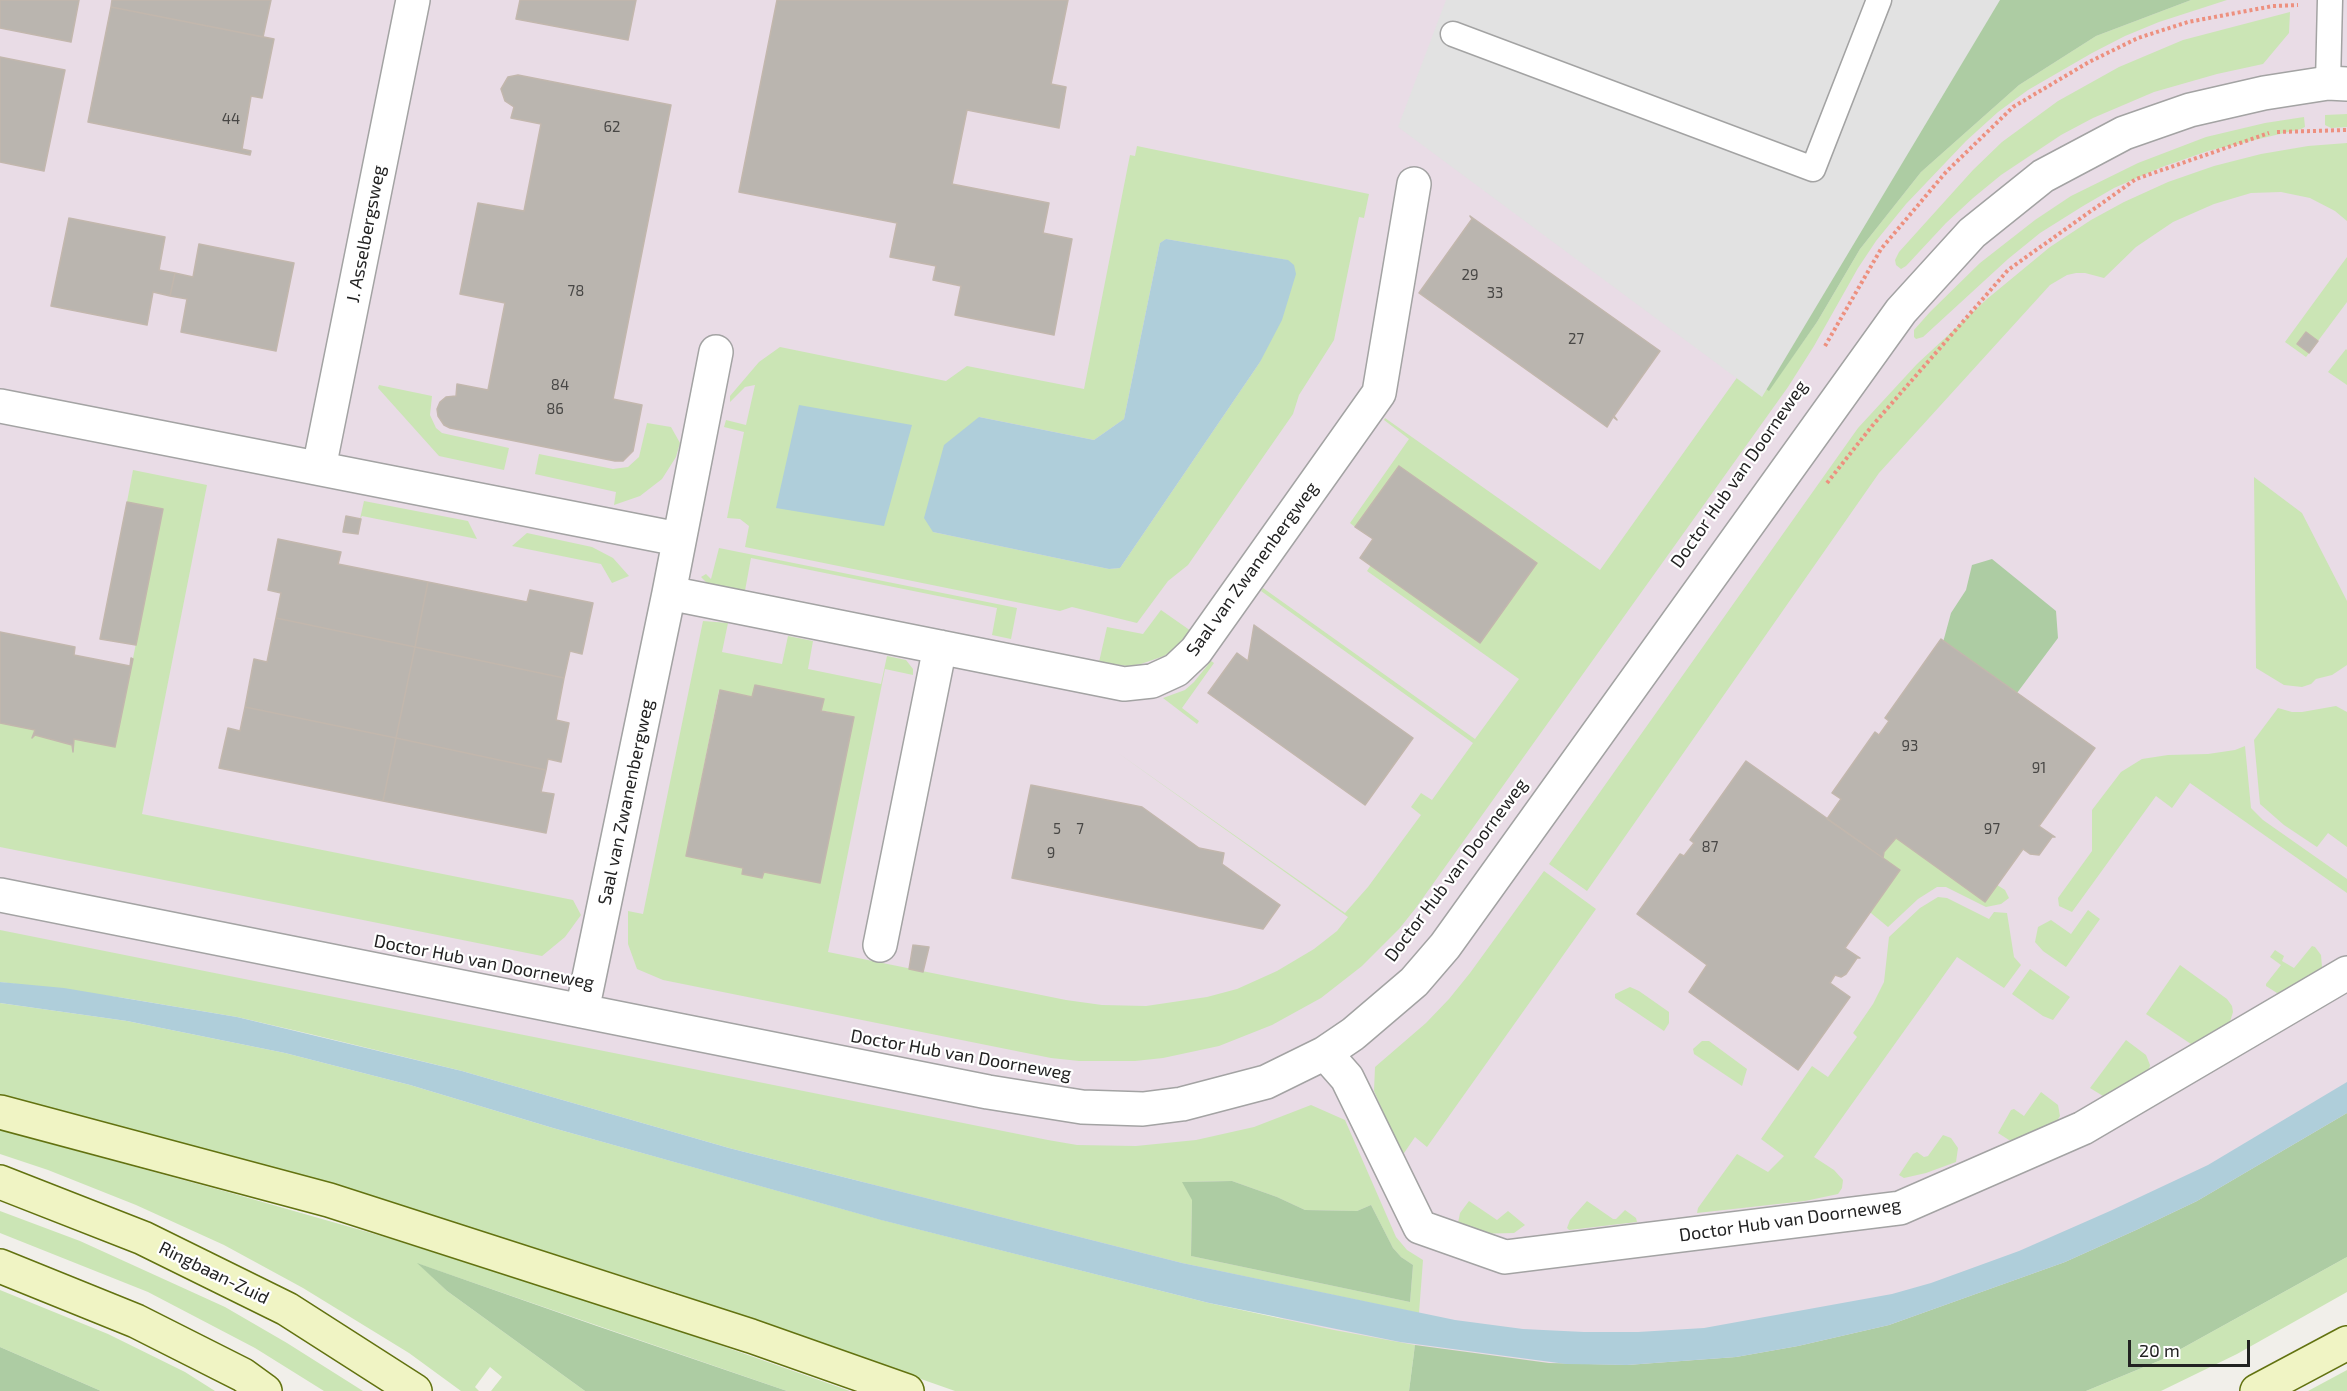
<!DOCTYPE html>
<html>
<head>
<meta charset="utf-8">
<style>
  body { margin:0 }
  #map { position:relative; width:2347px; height:1391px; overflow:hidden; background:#f1efea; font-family:"Exo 2",sans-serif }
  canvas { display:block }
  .scale { position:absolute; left:2128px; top:1340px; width:122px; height:27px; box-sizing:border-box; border:3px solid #222; border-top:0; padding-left:8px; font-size:18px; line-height:21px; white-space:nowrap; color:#222; -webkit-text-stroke:4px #fff; paint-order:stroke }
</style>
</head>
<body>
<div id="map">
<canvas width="2347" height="1391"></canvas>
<div class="scale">20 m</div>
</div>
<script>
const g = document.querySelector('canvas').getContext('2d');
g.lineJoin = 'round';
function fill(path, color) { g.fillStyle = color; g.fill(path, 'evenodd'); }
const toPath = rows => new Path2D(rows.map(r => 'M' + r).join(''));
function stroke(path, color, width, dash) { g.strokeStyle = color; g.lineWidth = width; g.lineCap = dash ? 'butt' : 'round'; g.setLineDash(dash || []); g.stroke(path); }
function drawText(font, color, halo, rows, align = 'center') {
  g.font = font + ' "Exo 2",sans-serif'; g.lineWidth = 4.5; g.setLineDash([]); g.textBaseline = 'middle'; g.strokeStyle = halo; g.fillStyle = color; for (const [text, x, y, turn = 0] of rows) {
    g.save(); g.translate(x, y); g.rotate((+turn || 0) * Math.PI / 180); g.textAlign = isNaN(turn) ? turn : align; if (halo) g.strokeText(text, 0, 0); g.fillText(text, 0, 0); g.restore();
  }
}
const industrial = toPath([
  [0,0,2347,0,2347,1119,2135,1251,1782,1364,1539,1373,1360,1344,354,1016,0,952]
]);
const grass = toPath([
  [2191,0,2227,0,2159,22,2125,36,2092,53,2028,90,1998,112,1966,141,1906,204,1876,241,1858,268,1814,346,1788,387,1415,909,1399,929,1362,966,1321,998,1272,1025,1219,1046,1163,1058,1135,1061,1079,1061,1051,1058,663,980,637,969,628,944,628,911,643,914,703,621,728,623,722,652,782,664,788,636,813,641,808,669,881,684,887,656,906,660,913,669,913,675,885,669,828,952,1066,1000,1102,1005,1146,1006,1207,997,1237,989,1277,971,1314,949,1337,931,1348,917,1118,753,1345,913,1368,887,1421,815,1411,807,1421,793,1432,800,1473,743,1261,591,1263,588,1475,739,1519,679,1367,571,1371,565,1536,563,1399,466,1355,527,1350,523,1409,439,1384,420,1385,418,1600,570,1741,372,1722,358,1769,390,1817,322,1860,249,1921,172,2019,85,2096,36],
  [719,690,854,717,820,883,764,872,762,878,743,868,686,856],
  [2290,12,2289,33,2263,64,2217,74,2154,92,2093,118,2061,135,2001,175,1973,198,1946,223,1906,266,1901,269,1896,265,1895,260,1899,252,1973,170,2002,142,2058,101,2119,67,2183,40],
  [2347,114,2347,127,2331,128,2325,125,2325,115],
  [2304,117,2305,127,2301,129,2208,151,2162,167,2114,188,2083,206,2040,233,2008,259,1923,337,1916,339,1914,337,1914,330,1930,312,1980,263,2035,220,2071,196,2138,163,2206,137,2265,123],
  [2347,143,2347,221,2335,211,2310,198,2281,192,2251,193,2214,204,2173,222,2136,247,2104,278,2085,273,2076,273,2067,275,2050,285,1879,473,1587,891,1549,864,1858,428,1917,364,1987,299,2050,247,2091,220,2124,202,2168,182,2214,166,2261,154,2308,146],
  [1137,146,1369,194,1364,218,1359,217,1334,340,1299,395,1293,414,1188,565,1168,581,1137,623,1072,607,1060,611,745,547,749,526,740,519,727,518,744,432,724,427,726,420,746,425,755,385,745,387,730,402,730,396,759,362,780,347,946,381,967,366,1084,389,1130,155,1135,156],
  [1166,239,1287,260,1260,362,1120,568,1109,569,933,532,979,417,1094,440,1124,419,1160,243],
  [2347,257,2347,302,2318,341,2306,332,2297,344,2309,353,2306,357,2285,342],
  [2346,349,2347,350,2347,385,2328,372],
  [379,385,432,396,430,415,436,428,442,433,509,448,504,470,439,456,378,388],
  [647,423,671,427,680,443,676,457,662,479,640,496,614,505,616,492,535,474,539,454,613,469,628,467,639,457],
  [133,470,207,485,142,814,573,900,581,915,565,937,542,956,0,847,0,723,35,730,32,738,35,735,72,745,73,752,74,739,115,747,163,510,127,502],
  [2254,477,2302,513,2347,601,2347,665,2332,675,2316,679,2311,684,2302,687,2284,685,2256,668],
  [364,501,468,521,477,539,362,516,360,519],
  [527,533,592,547,613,558,629,576,612,583,601,564,512,546],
  [719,548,1017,608,1011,639,992,635,997,608,751,558,744,596,712,588,701,577,706,574,711,579],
  [1161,610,1191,631,1175,649,1164,656,1141,664,1127,666,1099,662,1107,627,1143,634],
  [1211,661,1214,663,1182,708,1199,721,1197,724,1163,698,1185,690,1194,682],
  [2336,706,2347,712,2347,847,2328,833,2317,847,2284,825,2260,804,2254,740,2278,708,2292,712,2302,712],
  [2245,746,2251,808,2263,820,2347,879,2347,893,2190,783,2172,808,2156,796,2072,912,2059,906,2058,898,2092,851,2092,810,2121,772,2142,759,2168,755,2208,754,2235,750],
  [1900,833,1994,883,2005,890,2009,898,2001,904,1986,907,1946,887,1937,887,1918,899,1888,927,1866,909,1879,863,1884,852],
  [1544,871,1596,909,1427,1147,1415,1137,1402,1156,1374,1091,1375,1067,1426,1023,1449,999,1470,973],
  [1938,897,1947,898,1989,919,1994,912,2007,913,2014,957,2021,965,2004,988,1957,957,1814,1157,1834,1170,1843,1180,1842,1188,1838,1194,1805,1201,1697,1213,1698,1208,1737,1154,1768,1172,1784,1156,1761,1139,1812,1066,1828,1077,1857,1037,1853,1033,1873,1004,1884,982,1889,937,1920,908],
  [2088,910,2100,919,2066,967,2043,951,2035,942,2038,927,2051,920,2071,934],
  [0,930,1048,1140,1077,1145,1136,1146,1196,1140,1254,1127,1311,1105,1345,1120,1396,1237,1407,1250,1423,1260,1419,1313,1182,1263,729,1148,462,1071,310,1034,237,1017,124,998,0,982],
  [1232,1181,1277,1197,1305,1210,1357,1211,1371,1205,1393,1248,1401,1257,1413,1265,1410,1302,1191,1256,1192,1199,1183,1182],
  [2312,946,2315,947,2321,955,2322,967,2319,971,2281,992,2277,993,2266,986,2266,984,2281,965,2270,957,2275,950,2284,956,2282,961,2294,968],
  [2180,965,2227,999,2232,1006,2233,1012,2229,1025,2194,1046,2146,1014],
  [2030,969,2070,997,2053,1020,2043,1016,2012,994],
  [1630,987,1639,991,1669,1012,1669,1023,1664,1031,1615,998,1615,994],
  [0,1003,127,1021,285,1053,410,1085,553,1128,882,1220,1209,1303,1334,1330,1415,1345,1409,1391,955,1391,671,1291,396,1204,109,1123,0,1096],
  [2126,1040,2146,1055,2150,1065,2149,1070,2147,1074,2108,1097,2103,1096,2090,1088],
  [1702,1041,1709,1041,1747,1069,1742,1086,1694,1054,1693,1049],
  [2041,1092,2058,1105,2060,1116,2057,1121,2017,1140,2009,1140,1998,1133,2011,1110,2014,1109,2024,1116],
  [0,1130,231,1193,385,1237,660,1324,850,1391,787,1391,419,1264,447,1291,585,1391,491,1391,502,1377,490,1367,475,1387,479,1391,461,1391,409,1353,303,1288,224,1245,136,1205,48,1170,0,1154],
  [1943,1135,1951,1138,1958,1148,1956,1162,1926,1173,1904,1178,1899,1175,1913,1154,1917,1152,1924,1157,1928,1156],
  [1469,1201,1497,1220,1508,1211,1525,1225,1514,1233,1473,1234,1460,1226,1458,1223,1460,1213],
  [1587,1201,1613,1219,1616,1219,1625,1210,1636,1218,1637,1222,1569,1230,1567,1228,1570,1220],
  [0,1211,80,1241,225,1307,287,1343,363,1391,324,1391,255,1348,148,1292,0,1233],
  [2347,1257,2347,1292,2237,1354,2161,1391,2086,1391,2161,1360],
  [0,1290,108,1334,185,1372,215,1391,101,1391,0,1347],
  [2347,1370,2347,1391,2308,1391]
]);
const forest = toPath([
  [1983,0,2191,0,2096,36,2019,85,1921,172,1860,249,1817,322,1769,391,1744,374],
  [1992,559,2056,611,2058,638,2014,697,1942,646,1951,613,1966,590,1972,565],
  [2347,1113,2347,1257,2161,1360,2086,1391,1409,1391,1415,1345,1549,1363,1627,1365,1736,1357,1798,1346,1889,1325,2065,1262,2136,1230,2197,1201],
  [1232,1181,1277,1197,1305,1210,1357,1211,1371,1205,1393,1248,1401,1257,1413,1265,1410,1302,1191,1256,1192,1200,1182,1182],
  [417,1263,594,1325,787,1391,585,1391,447,1291],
  [0,1347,101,1391,0,1391]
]);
const parking = toPath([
  [1446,0,2000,0,1762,397,1398,127]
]);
const water = toPath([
  [1166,239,1288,260,1294,265,1296,274,1282,320,1260,362,1120,568,1109,569,933,532,924,518,944,445,979,417,1094,440,1124,419,1160,243],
  [799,405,912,425,884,526,776,508],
  [0,982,64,988,237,1017,462,1071,729,1148,1182,1263,1455,1320,1523,1329,1584,1332,1638,1332,1704,1328,1892,1294,1931,1283,2019,1251,2110,1211,2208,1165,2347,1082,2347,1113,2197,1201,2136,1230,2065,1262,1889,1325,1798,1346,1736,1357,1627,1365,1566,1364,1400,1342,1209,1303,881,1220,553,1128,410,1085,285,1053,127,1021,0,1003]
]);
const building = toPath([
  [0,0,79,0,71,42,0,28,0,0],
  [112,0,271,0,263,37,111,7,112,0],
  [520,0,636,0,628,40,516,19,520,0],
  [777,0,1068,0,1051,84,1066,87,1059,128,967,110,952,184,1049,203,1043,233,1072,239,1054,335,955,315,961,286,933,280,936,266,890,257,897,223,739,192,777,0],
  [111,7,274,39,262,98,251,96,242,149,251,151,250,155,88,122,111,7],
  [0,57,65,70,44,171,0,162,0,57],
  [518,75,671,105,613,399,642,405,633,451,623,461,615,461,450,428,444,425,438,416,437,409,440,402,446,397,456,396,457,384,488,390,505,303,460,294,478,203,524,211,541,124,511,118,514,107,505,101,501,89,508,77,518,75],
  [1470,216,1660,351,1614,416,1617,420,1613,417,1607,427,1419,293,1472,219,1470,216],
  [69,218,165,237,159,270,175,273,170,296,153,292,147,325,51,306,69,218],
  [199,244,294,263,276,351,181,332,187,299,170,296,175,273,193,277,199,244],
  [2306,332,2318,341,2309,353,2297,344,2306,332],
  [1399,466,1537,563,1480,643,1360,558,1373,539,1355,527,1399,466],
  [127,502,163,509,136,645,100,639,127,502],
  [346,516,361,519,358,534,343,532,346,516],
  [278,539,341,552,338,564,428,582,415,647,276,618,281,593,268,590,278,539],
  [428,582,527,602,530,590,593,603,582,654,570,651,564,678,415,647,428,582],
  [276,618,415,647,396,738,245,707,254,659,267,662,276,618],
  [1254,625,1413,738,1365,805,1208,693,1237,653,1248,661,1254,625],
  [0,632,75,647,74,655,130,666,131,658,133,659,115,747,74,739,73,752,72,745,35,735,32,738,35,730,0,723,0,632],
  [1941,639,2095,748,2039,826,2055,837,2052,837,2039,855,2030,854,2023,849,1985,902,1896,838,1884,852,1883,858,1827,819,1841,799,1832,793,1875,732,1879,735,1889,721,1885,718,1941,639],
  [415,647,564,678,556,720,569,723,561,762,548,759,546,770,396,738,415,647],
  [755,685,824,699,821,711,854,717,820,883,764,872,762,878,742,874,743,868,686,856,720,690,752,697,755,685],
  [245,707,396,738,383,801,219,768,228,728,240,731,245,707],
  [396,738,546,770,541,792,554,794,546,833,383,801,396,738],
  [1746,761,1900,870,1845,948,1860,958,1857,958,1846,974,1841,977,1835,975,1830,983,1850,997,1798,1070,1689,992,1707,965,1637,914,1680,854,1684,856,1694,843,1690,840,1746,761],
  [1031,785,1142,807,1199,848,1224,853,1222,864,1280,905,1263,929,1012,878,1031,785],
  [913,945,929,947,923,972,909,969,913,945]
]);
const path = toPath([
  [2277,132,2347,130],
  [1825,346,1881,249,1946,172,2013,107,2089,62,2138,38,2188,22,2273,6,2298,5],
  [1827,483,1872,426,2008,270,2136,179,2269,133]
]);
const lane = toPath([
  [1453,34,1813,169,1879,0],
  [2328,83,2330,0]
]);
const street = toPath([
  [0,406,678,539],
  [319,468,413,0],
  [669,593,1124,684,1152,681,1176,670,1196,651,1379,393,1414,184],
  [0,895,988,1092,1082,1107,1143,1109,1182,1104,1266,1082,1325,1053,1353,1034,1414,982,1445,946,1901,311,1972,233,2043,176,2124,133,2190,110,2264,93,2328,83,2347,84],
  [880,945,940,647],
  [582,1011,669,593,716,352],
  [1325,1053,1347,1078,1420,1227,1505,1257,1900,1208,2083,1128,2347,973]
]);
const secondary = toPath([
  [0,1112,329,1200,751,1336,907,1391],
  [0,1182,143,1238,287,1309,415,1391],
  [0,1266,136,1321,243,1375,265,1391],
  [2257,1391,2347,1343]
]);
const numberNames = [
  ["44",231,119],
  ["62",612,127],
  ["29",1470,275],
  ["78",576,291],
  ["33",1495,293],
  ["27",1576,339],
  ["84",560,385],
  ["86",555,409],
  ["93",1910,746],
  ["91",2039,768],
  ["5",1057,829],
  ["7",1080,829],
  ["97",1992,829],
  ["87",1710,847],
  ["9",1051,853]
];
const streetNames = [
  ["J. Asselbergsweg",366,234,-79],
  ["Doctor Hub van Doorneweg",1739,474,-55],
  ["Saal van Zwanenbergweg",1252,569,-54],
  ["Saal van Zwanenbergweg",626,802,-78],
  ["Doctor Hub van Doorneweg",1456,870,-53],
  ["Doctor Hub van Doorneweg",484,962,11],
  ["Doctor Hub van Doorneweg",961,1055,10],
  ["Doctor Hub van Doorneweg",1790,1220,-8],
  ["Ringbaan-Zuid",214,1273,26]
];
fill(industrial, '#e9dce6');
fill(grass, '#cbe5b5');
fill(forest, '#adcca3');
fill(parking, '#e2e2e2');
fill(water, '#afceda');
fill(building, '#bab5af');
stroke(building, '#c2b7ad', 1.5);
stroke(lane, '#a3a3a3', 27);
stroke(street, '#a3a3a3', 36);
stroke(secondary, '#627210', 36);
stroke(path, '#ed907f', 4, [3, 3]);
stroke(lane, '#fff', 24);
stroke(street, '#fff', 33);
stroke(secondary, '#f0f4c4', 33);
drawText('15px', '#484745', null, numberNames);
drawText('18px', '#222', '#fff', streetNames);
</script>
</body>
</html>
